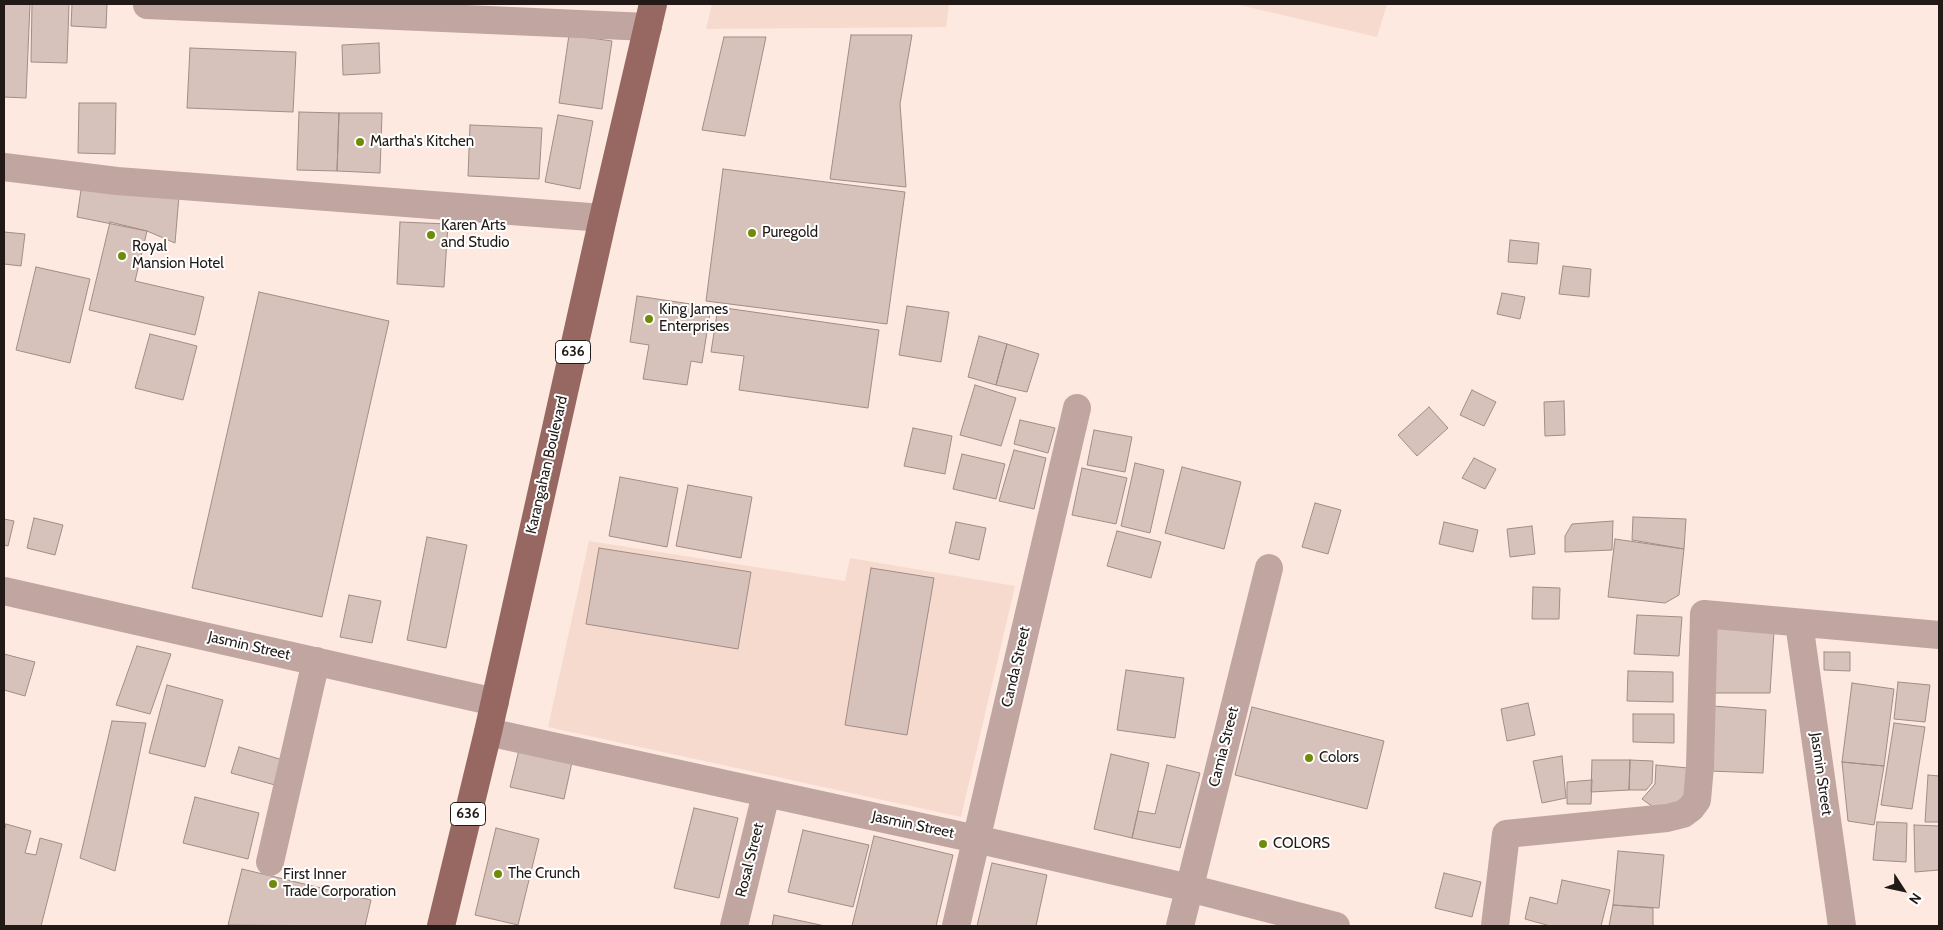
<!DOCTYPE html>
<html>
<head>
<meta charset="utf-8">
<style>
  body { margin:0 }
  #map { position:relative; width:1943px; height:930px; overflow:hidden; background:#fde9e0; font-family:Cabin,sans-serif }
  canvas { display:block }
  .frame { position:absolute; inset:0; border:5px solid #211a17; pointer-events:none }
  .north { position:absolute; left:1878px; top:865px; width:50px; height:50px; -webkit-text-stroke:4px #fff; paint-order:stroke; rotate:125deg; font-size:14px; font-weight:700; line-height:20px; text-align:center; color:#211a17 }
  .north::after { content:''; display:block; margin:auto; width:18px; height:22px; background:#211a17; clip-path:polygon(50% 0,100% 100%,50% 72%,0 100%) }
</style>
</head>
<body>
<div id="map">
<canvas width="1943" height="930"></canvas>
<div class="frame"></div>
<div class="north">N</div>
</div>
<script>
const g = document.querySelector('canvas').getContext('2d');
g.lineJoin = 'round';
function fill(path, color) { g.fillStyle = color; g.fill(path, 'evenodd'); }
const toPath = rows => new Path2D(rows.map(r => 'M' + r).join(''));
function stroke(path, color, width, dash) { g.strokeStyle = color; g.lineWidth = width; g.lineCap = dash ? 'butt' : 'round'; g.setLineDash(dash || []); g.stroke(path); }
function drawText(font, color, halo, rows, align = 'center') {
  g.font = font + ' Cabin,sans-serif'; g.lineWidth = 4; g.setLineDash([]); g.textBaseline = 'middle'; g.strokeStyle = halo; g.fillStyle = color; for (const [text, x, y, turn = 0] of rows) {
    g.save(); g.translate(x, y); g.rotate((+turn || 0) * Math.PI / 180); g.textAlign = isNaN(turn) ? turn : align; if (halo) g.strokeText(text, 0, 0); g.fillText(text, 0, 0); g.restore();
  }
}
const built = toPath([
  [712,4,949,4,946,27,706,29],
  [1235,4,1387,4,1377,37],
  [589,541,845,581,850,558,1015,586,961,817,548,727]
]);
const building = toPath([
  [4,4,30,4,26,98,4,97,4,4],
  [32,4,69,4,67,63,31,62,32,4],
  [72,4,107,4,106,28,71,26,72,4],
  [569,35,612,41,602,109,559,103,569,35],
  [851,35,912,35,900,104,906,187,830,179,851,35],
  [724,37,766,37,745,136,702,130,724,37],
  [379,43,380,73,343,75,342,45,379,43],
  [190,48,296,52,293,112,187,108,190,48],
  [79,103,116,103,115,154,78,153,79,103],
  [299,112,339,113,337,171,297,170,299,112],
  [339,113,382,113,380,173,337,171,339,113],
  [558,115,593,121,580,189,545,182,558,115],
  [470,125,542,128,539,179,468,176,470,125],
  [723,169,905,192,887,324,706,301,723,169],
  [81,190,179,196,175,243,147,231,77,217,81,190],
  [110,222,147,231,135,281,204,297,195,335,89,310,110,222],
  [400,222,448,224,444,287,397,284,400,222],
  [4,232,25,234,21,266,4,264,4,232],
  [1510,240,1539,243,1537,264,1508,262,1510,240],
  [1563,266,1591,269,1589,297,1559,294,1563,266],
  [36,267,90,279,70,363,16,350,36,267],
  [259,292,389,321,322,617,192,588,259,292],
  [1502,293,1525,297,1520,319,1497,314,1502,293],
  [637,296,711,307,702,363,691,361,687,385,643,379,649,345,630,342,637,296],
  [907,306,949,312,941,362,899,355,907,306],
  [718,307,879,330,868,408,739,390,744,356,711,352,718,307],
  [150,334,197,346,183,400,135,388,150,334],
  [979,336,1007,344,996,385,968,377,979,336],
  [1007,344,1039,354,1027,392,996,385,1007,344],
  [975,385,1016,398,1001,446,960,435,975,385],
  [1472,390,1496,402,1484,426,1460,415,1472,390],
  [1564,401,1565,435,1545,436,1544,402,1564,401],
  [1429,407,1448,428,1417,456,1398,435,1429,407],
  [1020,420,1055,428,1048,453,1014,444,1020,420],
  [913,428,952,436,945,474,904,466,913,428],
  [1094,430,1132,437,1125,472,1087,465,1094,430],
  [1014,450,1046,458,1034,509,999,501,1014,450],
  [962,454,1005,464,996,499,953,489,962,454],
  [1474,458,1496,469,1485,489,1462,478,1474,458],
  [1135,463,1164,470,1150,533,1121,526,1135,463],
  [1182,467,1241,482,1224,549,1165,533,1182,467],
  [1082,468,1127,478,1116,524,1072,515,1082,468],
  [620,477,678,488,667,547,609,536,620,477],
  [688,485,752,497,741,558,676,546,688,485],
  [1315,503,1341,510,1328,554,1302,547,1315,503],
  [1633,517,1686,519,1684,549,1632,540,1633,517],
  [34,518,63,525,55,555,27,548,34,518],
  [4,519,14,521,8,546,4,545,4,519],
  [1613,521,1612,550,1565,552,1565,536,1572,524,1613,521],
  [956,522,986,528,979,560,949,553,956,522],
  [1444,522,1478,530,1473,552,1439,544,1444,522],
  [1532,526,1535,554,1510,557,1507,529,1532,526],
  [1117,531,1161,542,1151,578,1107,566,1117,531],
  [427,537,467,545,446,648,407,640,427,537],
  [1615,539,1684,549,1679,595,1665,603,1608,597,1615,539],
  [599,548,751,572,738,649,586,624,599,548],
  [871,568,934,578,907,735,845,725,871,568],
  [1533,587,1560,588,1559,619,1532,619,1533,587],
  [349,595,381,601,372,643,340,637,349,595],
  [1637,615,1682,617,1679,656,1634,654,1637,615],
  [1713,625,1774,632,1770,693,1710,693,1713,625],
  [137,646,171,654,150,714,116,705,137,646],
  [1824,652,1850,652,1850,671,1824,670,1824,652],
  [4,654,35,662,25,696,4,690,4,654],
  [1126,670,1184,678,1175,738,1117,730,1126,670],
  [1628,671,1673,672,1673,702,1627,701,1628,671],
  [1898,682,1930,685,1925,722,1894,719,1898,682],
  [1852,683,1894,689,1884,766,1842,762,1852,683],
  [167,685,223,700,205,767,149,753,167,685],
  [1528,703,1535,735,1507,741,1501,709,1528,703],
  [1713,706,1766,710,1763,773,1709,771,1713,706],
  [1252,707,1384,741,1367,809,1235,775,1252,707],
  [1633,714,1674,714,1674,743,1633,742,1633,714],
  [112,721,146,723,115,871,80,858,112,721],
  [1894,723,1925,727,1912,809,1881,805,1894,723],
  [239,747,283,760,275,785,231,773,239,747],
  [519,750,572,762,564,799,510,787,519,750],
  [1111,754,1149,763,1132,838,1094,829,1111,754],
  [1562,756,1566,798,1542,803,1533,761,1562,756],
  [1592,760,1630,760,1629,790,1591,792,1592,760],
  [1630,760,1653,761,1652,783,1646,790,1629,790,1630,760],
  [1842,762,1884,766,1874,825,1848,821,1842,762],
  [1167,765,1200,773,1180,848,1132,838,1138,811,1155,814,1167,765],
  [1656,765,1688,768,1688,797,1677,806,1653,807,1642,799,1655,784,1656,765],
  [1928,775,1939,776,1939,822,1925,822,1928,775],
  [1592,780,1591,804,1567,804,1567,782,1592,780],
  [195,797,259,813,248,859,183,843,195,797],
  [694,808,738,818,719,898,674,888,694,808],
  [1877,822,1907,823,1906,862,1873,860,1877,822],
  [6,824,31,831,25,853,36,855,40,838,62,844,41,926,4,926,4,831,6,824],
  [1914,825,1939,826,1939,870,1915,872,1914,825],
  [496,828,539,839,518,925,475,915,496,828],
  [803,830,869,845,853,907,788,892,803,830],
  [874,836,953,855,936,926,852,926,874,836],
  [1618,851,1664,855,1659,908,1613,905,1618,851],
  [992,863,1047,875,1036,926,977,926,992,863],
  [242,869,371,900,365,926,228,925,242,869],
  [1444,873,1481,882,1472,917,1435,908,1444,873],
  [1562,880,1610,890,1601,926,1550,926,1525,919,1530,897,1557,904,1562,880],
  [1613,905,1653,908,1653,926,1609,926,1613,905],
  [774,915,825,926,772,926,774,915]
]);
const street = toPath([
  [147,4,147,5,648,27],
  [4,167,117,181,603,218],
  [4,591,495,702],
  [1799,623,1842,926],
  [488,732,976,839,1189,888,1336,926],
  [270,862,316,661],
  [734,926,766,794],
  [956,926,1077,408],
  [1180,926,1269,568],
  [1495,926,1506,834,1667,818,1683,814,1691,808,1697,800,1700,766,1704,614,1939,635]
]);
const primary = toPath([
  [441,926,488,732,603,218,653,4]
]);
const markers = [
  [360,142,5,"#6f8c09"],
  [752,233,5,"#6f8c09"],
  [431,235,5,"#6f8c09"],
  [122,256,5,"#6f8c09"],
  [649,319,5,"#6f8c09"],
  [1309,758,5,"#6f8c09"],
  [1263,844,5,"#6f8c09"],
  [498,874,5,"#6f8c09"],
  [273,884,5,"#6f8c09"]
];
const shields = [
  [573,352,35],
  [468,814,35]
];
const shieldNames = [
  ["636",573,352],
  ["636",468,814]
];
const poiNames = [
  ["Martha's Kitchen",370,142],
  ["Karen Arts",441,226],
  ["and Studio",441,243],
  ["Puregold",762,233],
  ["Royal",132,247],
  ["Mansion Hotel",132,264],
  ["King James",659,310],
  ["Enterprises",659,327],
  ["Colors",1319,758],
  ["COLORS",1273,844],
  ["The Crunch",508,874],
  ["First Inner",283,875],
  ["Trade Corporation",283,892]
];
const streetNames = [
  ["Karangahan Boulevard",547,465,-77],
  ["Jasmin Street",249,646,13],
  ["Canda Street",1016,667,-77],
  ["Camia Street",1224,747,-76],
  ["Jasmin Street",1821,774,82],
  ["Jasmin Street",913,825,12],
  ["Rosal Street",750,860,-76]
];
fill(built, '#f6dace');
fill(building, '#d6c2ba');
stroke(building, '#a08d85', 1);
stroke(street, '#c0a5a0', 28);
stroke(primary, '#966861', 28);
for (const [x, y, r, color] of markers) { const dot = new Path2D(); dot.arc(x, y, r, 0, 2 * Math.PI); g.fillStyle = color; g.fill(dot); stroke(dot, '#fff', 2); }
for (const [x, y, w] of shields) { const box = new Path2D(); box.roundRect(x - w / 2, y - 11.5, w, 23, 4); g.fillStyle = '#fff'; g.fill(box); stroke(box, '#211a17', 1); }
drawText('bold 14px', '#211a17', null, shieldNames);
drawText('15px', '#211a17', '#fff', poiNames, 'left');
drawText('15px', '#211a17', '#fff', streetNames);
</script>
</body>
</html>
